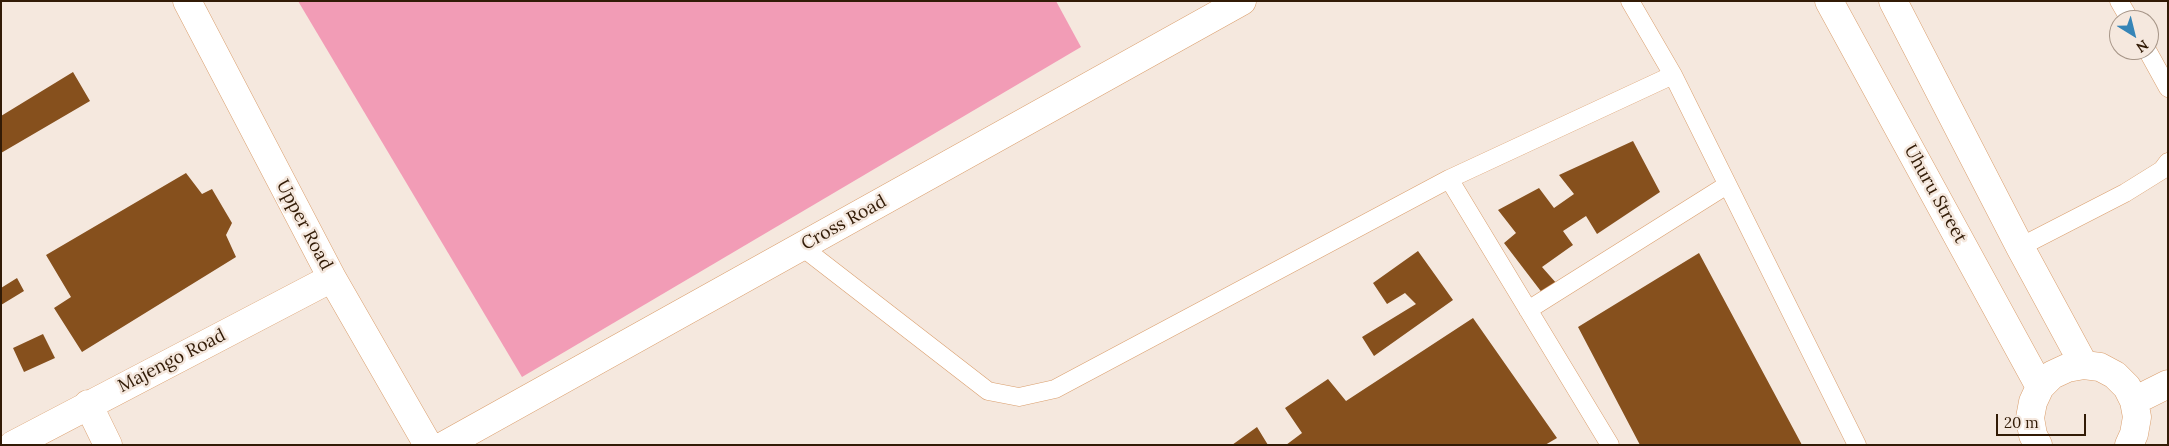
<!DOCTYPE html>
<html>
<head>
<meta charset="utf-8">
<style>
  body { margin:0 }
  #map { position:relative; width:2169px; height:446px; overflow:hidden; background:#f5e8de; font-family:Lora,serif }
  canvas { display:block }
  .frame { position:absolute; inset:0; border:2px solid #321b06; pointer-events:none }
  .north { position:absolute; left:2109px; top:10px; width:50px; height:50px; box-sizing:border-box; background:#f5e8de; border:1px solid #a79688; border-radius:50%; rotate:144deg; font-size:14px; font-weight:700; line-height:20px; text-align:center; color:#321b06 }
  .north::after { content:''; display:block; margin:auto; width:18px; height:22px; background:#3685b7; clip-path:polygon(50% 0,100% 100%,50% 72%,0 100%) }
  .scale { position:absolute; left:1996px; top:414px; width:90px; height:22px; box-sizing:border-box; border:2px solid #321b06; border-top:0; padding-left:6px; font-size:15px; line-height:18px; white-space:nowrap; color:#321b06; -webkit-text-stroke:4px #f5e8de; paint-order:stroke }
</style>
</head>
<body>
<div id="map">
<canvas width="2169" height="446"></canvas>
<div class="frame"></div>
<div class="north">N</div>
<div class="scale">20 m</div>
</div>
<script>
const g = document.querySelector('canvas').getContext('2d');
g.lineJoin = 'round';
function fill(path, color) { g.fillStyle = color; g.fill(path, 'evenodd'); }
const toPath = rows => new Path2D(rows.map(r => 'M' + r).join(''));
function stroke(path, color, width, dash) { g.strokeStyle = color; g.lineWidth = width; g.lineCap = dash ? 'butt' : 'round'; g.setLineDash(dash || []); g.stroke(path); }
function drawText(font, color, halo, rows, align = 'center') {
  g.font = font + ' Lora,serif'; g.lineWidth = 5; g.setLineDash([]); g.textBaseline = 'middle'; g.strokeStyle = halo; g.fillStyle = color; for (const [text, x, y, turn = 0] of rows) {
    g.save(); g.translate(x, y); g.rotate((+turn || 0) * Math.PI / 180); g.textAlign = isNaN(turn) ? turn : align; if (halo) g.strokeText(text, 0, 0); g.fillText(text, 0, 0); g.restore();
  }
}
const green = toPath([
  [298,1,1056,1,1081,47,522,377]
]);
const building = toPath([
  [73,72,90,101,1,153,1,116],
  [1633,141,1660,192,1597,234,1586,216,1563,231,1573,245,1542,267,1557,284,1543,294,1504,243,1516,233,1498,210,1539,188,1554,208,1574,194,1559,175],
  [186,173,202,194,212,189,232,223,226,235,236,257,82,352,54,308,71,297,46,255],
  [1418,251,1453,300,1374,356,1362,337,1416,304,1405,293,1387,304,1373,283],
  [1699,253,1802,445,1640,445,1578,327],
  [17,278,24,291,1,305,1,288],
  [1473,318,1557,438,1545,445,1286,445,1302,433,1285,408,1328,379,1346,401],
  [43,334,55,358,24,372,13,348],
  [1257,427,1268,445,1232,445]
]);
const lane = toPath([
  [1630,1,1673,75,1857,445],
  [2119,1,2130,20],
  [2147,50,2168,88],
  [1449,179,1610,445],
  [802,247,988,391,1019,397,1055,389,1449,179,1673,75],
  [2020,247,2125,193,2162,170,2168,162],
  [1528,310,1727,185]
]);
const street = toPath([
  [187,1,332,278,428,445],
  [1829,1,2040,387],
  [1893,1,2020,247,2084,365],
  [2134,401,2168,384],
  [88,404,108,445],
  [13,445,332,278],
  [445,445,1242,1],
  [2038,445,2033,435,2030,418,2033,402,2040,387,2052,375,2067,368,2084,365,2100,367,2115,375,2127,387,2134,401,2137,417,2134,434,2129,445]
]);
const streetNames = [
  ["Uhuru Street",1935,194,61],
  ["Cross Road",844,223,-29],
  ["Upper Road",304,225,62],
  ["Majengo Road",172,361,-27]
];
fill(green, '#f29cb6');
fill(building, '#86501d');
stroke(lane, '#da9e6c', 19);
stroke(street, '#da9e6c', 29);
stroke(lane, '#fff', 18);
stroke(street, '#fff', 28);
drawText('18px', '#321b06', '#f5e8de', streetNames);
</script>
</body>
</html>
